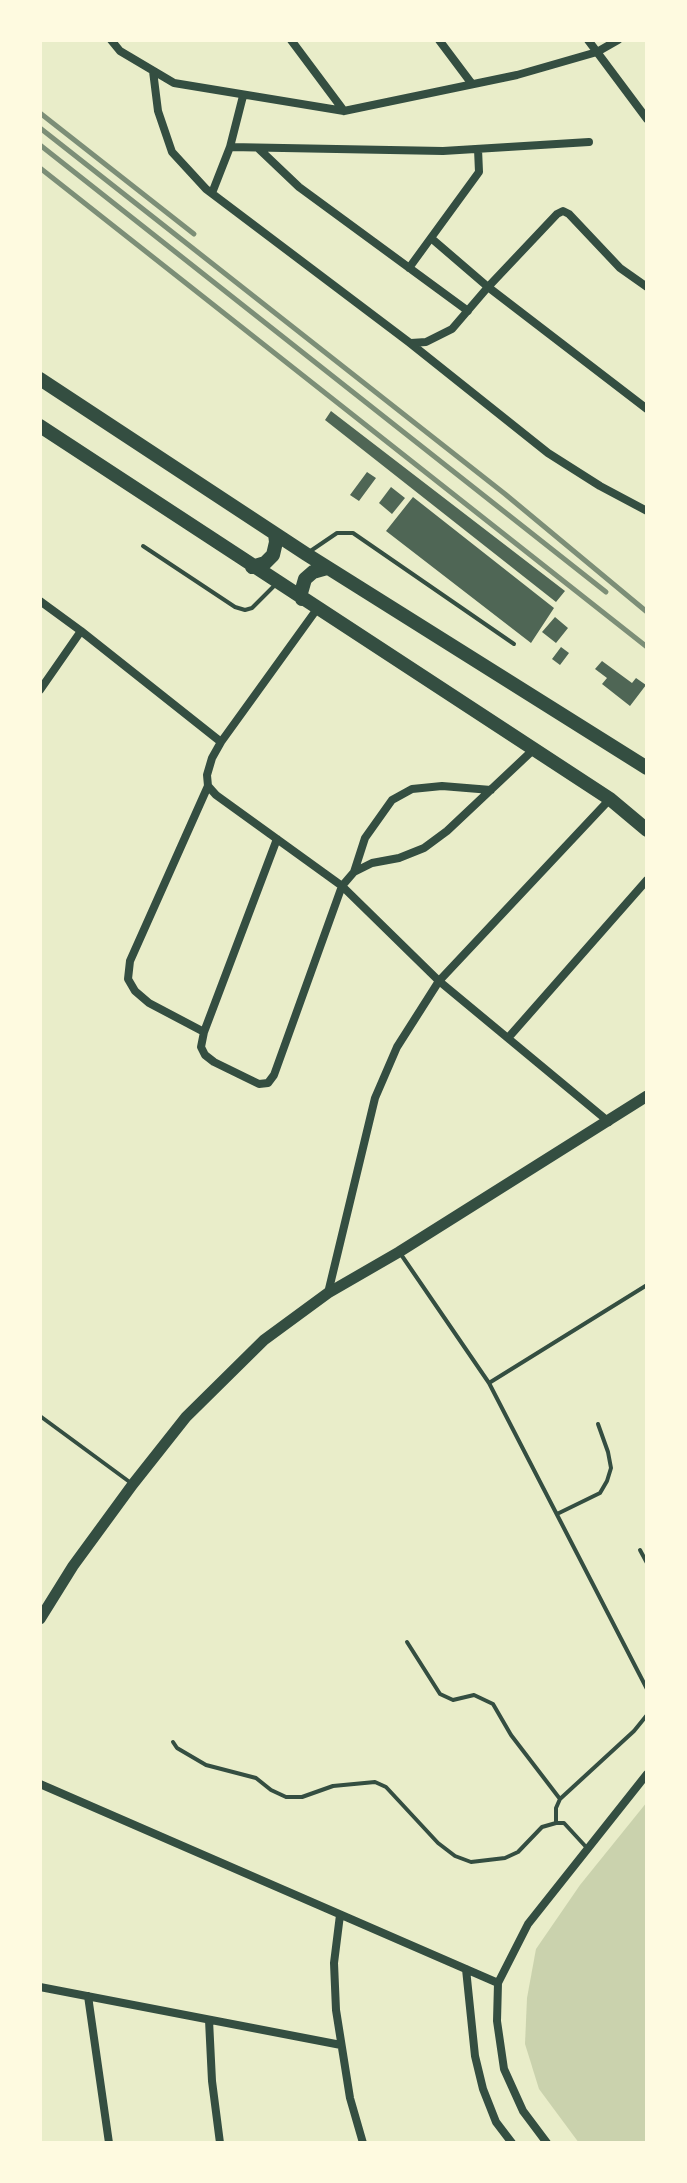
<!DOCTYPE html>
<html>
<head>
<meta charset="utf-8">
<style>
  body { margin:0 }
  #map { position:relative; width:687px; height:2183px; overflow:hidden; background:#e9edc9; font-family:"Exo 2",sans-serif }
  canvas { display:block }
  .frame { position:absolute; inset:0; border:42px solid #fefae0; pointer-events:none }
</style>
</head>
<body>
<div id="map">
<canvas width="687" height="2183"></canvas>
<div class="frame"></div>
</div>
<script>
const g = document.querySelector('canvas').getContext('2d');
g.lineJoin = 'round';
function fill(path, color) { g.fillStyle = color; g.fill(path, 'evenodd'); }
const toPath = rows => new Path2D(rows.map(r => 'M' + r).join(''));
function stroke(path, color, width, dash) { g.strokeStyle = color; g.lineWidth = width; g.lineCap = dash ? 'butt' : 'round'; g.setLineDash(dash || []); g.stroke(path); }
const green = toPath([
  [647,1802,647,2143,579,2143,539,2089,525,2044,527,1998,536,1949,580,1885]
]);
const building = toPath([
  [331,411,565,591,556,602,325,420],
  [367,472,376,478,359,501,350,495],
  [391,487,405,498,392,514,379,503],
  [413,497,554,608,531,643,386,531],
  [555,617,568,628,556,643,542,632],
  [561,647,569,653,560,665,552,659],
  [602,661,632,683,636,678,646,685,630,706,602,684,607,678,595,669]
]);
const service = toPath([
  [143,546,235,607,245,610,252,608,276,584],
  [309,552,337,533,353,533,514,644],
  [400,1253,489,1383,647,1689],
  [489,1383,647,1285],
  [40,1416,131,1483],
  [557,1514,600,1493,607,1481,611,1468,608,1452,598,1424],
  [640,1550,647,1563],
  [407,1642,440,1694,453,1700,474,1695,493,1704,511,1735,560,1799],
  [173,1742,177,1748,206,1765,256,1778,271,1790,286,1797,302,1797,333,1786,375,1782,386,1787,438,1843,455,1856,471,1862,505,1858,518,1852,542,1827,556,1823,564,1823,587,1848],
  [556,1823,556,1808,560,1799,634,1731,647,1715]
]);
const minor = toPath([
  [111,40,120,51,174,83,344,111,517,75,597,52,618,40],
  [291,40,344,111],
  [439,40,472,84],
  [588,40,647,119],
  [153,71,158,111,172,152,206,189,410,343,548,453,600,486,647,511],
  [230,147,443,151,589,142],
  [258,148,299,187,468,311],
  [212,193,230,147,243,96],
  [431,238,488,287,647,409],
  [409,268,479,172,478,149],
  [411,343,426,342,452,329,488,287,557,214,563,211,569,214,620,268,647,287],
  [40,601,81,631],
  [40,690,81,631,221,742,317,609],
  [221,742,212,758,207,775,208,786,216,795,342,886,439,981,609,1122],
  [277,839,204,1032,201,1047,205,1055,214,1062,259,1084,268,1083,274,1075,342,886,354,872,372,863,399,858,424,848,447,831,533,750],
  [354,872,365,838,392,800,412,789,442,786,491,790],
  [204,1032,149,1003,135,991,128,979,130,961,208,786],
  [508,1038,647,880],
  [328,1293,375,1098,397,1047,439,981,610,799],
  [40,1784,498,1983],
  [340,1915,334,1963,336,2010,350,2098,363,2143],
  [466,1969,475,2056,483,2089,496,2122,512,2143],
  [40,1987,341,2045],
  [88,1996,109,2143],
  [209,2020,212,2081,220,2143],
  [547,2143,523,2111,504,2069,497,2021,498,1983,528,1924,647,1774]
]);
const tertiary = toPath([
  [40,1619,73,1566,133,1484,186,1417,264,1340,328,1293,399,1252,647,1096]
]);
const primary = toPath([
  [40,379,306,554,647,768],
  [40,426,610,799,647,830],
  [252,567,265,563,273,555,276,542,275,534],
  [302,599,301,593,305,579,313,572,327,568]
]);
const rail = toPath([
  [40,113,194,234],
  [40,128,505,494,647,612],
  [40,145,606,592],
  [40,168,647,647]
]);
fill(green, '#cad2ad');
fill(building, '#4f6655');
stroke(service, '#344e41', 4);
stroke(minor, '#344e41', 8);
stroke(tertiary, '#344e41', 11);
stroke(primary, '#344e41', 14);
stroke(rail, '#7c8e77', 5);
</script>
</body>
</html>
